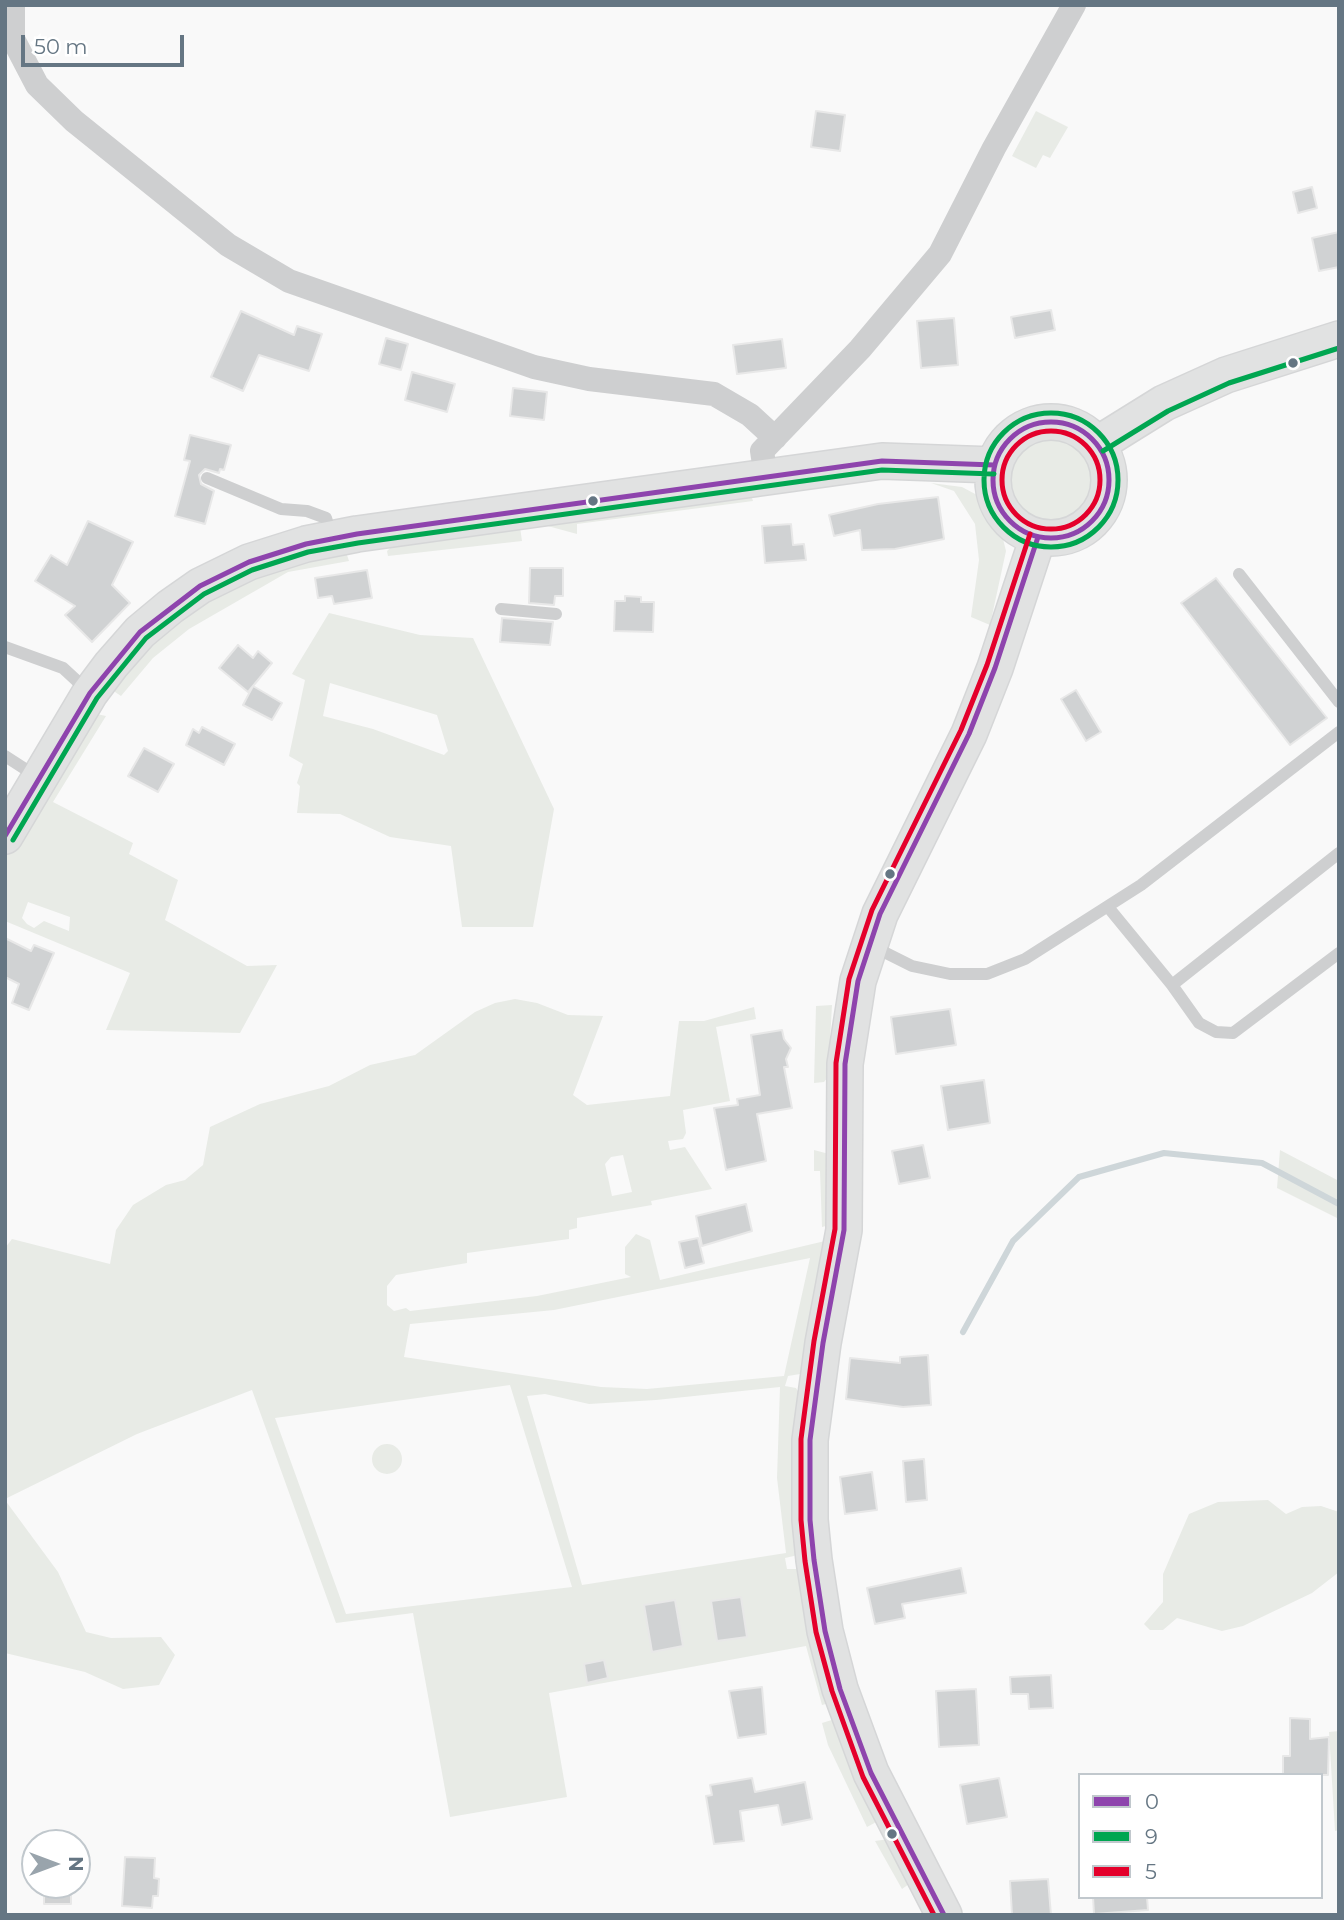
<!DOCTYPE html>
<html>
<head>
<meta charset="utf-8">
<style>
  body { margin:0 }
  #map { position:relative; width:1344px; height:1920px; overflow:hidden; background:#f9f9f9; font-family:Montserrat,sans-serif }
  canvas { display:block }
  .frame { position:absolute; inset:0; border:7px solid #657683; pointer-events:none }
  .legend { position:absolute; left:1078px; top:1773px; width:245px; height:126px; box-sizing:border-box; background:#fff; border:2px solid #c1c8cd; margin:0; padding:9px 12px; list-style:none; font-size:21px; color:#657683 }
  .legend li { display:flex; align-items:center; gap:14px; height:35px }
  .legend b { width:35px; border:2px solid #c1c8cd }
  .north { position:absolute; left:21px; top:1829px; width:70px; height:70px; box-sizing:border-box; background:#fff; border:2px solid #c1c8cd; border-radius:50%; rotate:90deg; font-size:19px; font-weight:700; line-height:28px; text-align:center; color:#657683 }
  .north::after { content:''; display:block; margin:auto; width:24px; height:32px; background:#99a4ac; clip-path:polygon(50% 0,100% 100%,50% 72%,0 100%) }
  .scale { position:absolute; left:21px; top:35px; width:163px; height:32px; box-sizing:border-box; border:4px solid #657683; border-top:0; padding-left:9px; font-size:21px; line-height:24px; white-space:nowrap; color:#657683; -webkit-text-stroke:5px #fff; paint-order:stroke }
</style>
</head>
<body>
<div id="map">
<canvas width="1344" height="1920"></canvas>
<div class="frame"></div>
<ul class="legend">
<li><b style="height:9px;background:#8e44ad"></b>0</li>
<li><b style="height:9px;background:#00a651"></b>9</li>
<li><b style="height:9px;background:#e4002b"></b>5</li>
</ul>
<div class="north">N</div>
<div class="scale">50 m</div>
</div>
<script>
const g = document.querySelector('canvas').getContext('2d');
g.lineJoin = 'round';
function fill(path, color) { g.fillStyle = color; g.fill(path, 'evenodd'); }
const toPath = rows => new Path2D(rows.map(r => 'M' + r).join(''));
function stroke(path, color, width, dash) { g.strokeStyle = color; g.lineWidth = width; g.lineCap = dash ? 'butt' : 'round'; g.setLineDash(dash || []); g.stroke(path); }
const green = toPath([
  [1036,111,1068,127,1050,158,1043,155,1036,168,1012,156],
  '1011 480a40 40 0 1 1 80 0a40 40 0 1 1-80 0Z',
  [931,483,962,487,977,495,1002,535,1006,551,990,625,971,617,979,560,975,524,954,491],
  [751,495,753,501,577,524,577,534,544,525],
  [520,527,522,541,388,556,387,551,393,545],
  [346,552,349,561,288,572,189,629,153,658,121,696,115,692,113,687,118,677,167,629,195,607,266,569],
  [329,613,420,635,473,638,554,809,533,927,462,927,451,846,390,837,340,814,297,813,300,786,297,783,303,764,289,756,305,680,292,674],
  [330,683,437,715,448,751,444,755,373,729,323,716],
  [92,713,106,716,53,802,133,843,129,854,178,880,165,920,247,966,277,965,240,1033,106,1030,130,973,5,921,5,857],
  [28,902,70,917,69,931,44,921,34,928,27,924,22,918],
  [515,999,537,1003,568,1015,603,1016,573,1095,587,1105,670,1096,679,1021,704,1021,754,1007,756,1019,716,1027,730,1101,683,1110,686,1133,683,1139,668,1141,670,1150,685,1147,712,1189,651,1201,652,1205,577,1218,577,1228,569,1230,569,1239,467,1253,467,1263,396,1275,387,1286,387,1305,394,1311,406,1308,410,1311,537,1296,631,1277,625,1274,625,1247,636,1234,650,1240,660,1280,825,1241,806,1373,788,1376,785,1386,796,1388,801,1396,798,1555,785,1558,787,1569,799,1569,829,1703,822,1705,806,1646,549,1693,567,1797,450,1817,413,1613,336,1623,252,1390,137,1434,5,1499,5,1248,12,1239,110,1264,116,1230,133,1205,166,1185,185,1180,203,1165,210,1127,260,1104,329,1086,370,1065,415,1055,475,1012,495,1003],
  [623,1155,632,1192,612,1196,605,1164,611,1157],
  [810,1258,784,1376,647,1389,601,1387,404,1357,410,1324,554,1310],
  [510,1385,572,1587,346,1614,275,1418],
  [780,1387,777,1478,786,1553,582,1585,527,1396,545,1394,589,1404,656,1400],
  [832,1005,828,1077,824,1082,814,1083,816,1006],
  [814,1150,829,1154,829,1225,822,1227,820,1171,814,1171],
  [1280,1150,1339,1181,1339,1219,1277,1188],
  '372 1459a15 15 0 1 1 30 0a15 15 0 1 1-30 0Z',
  [5,1500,58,1572,86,1632,111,1638,161,1637,175,1655,159,1685,123,1689,85,1672,5,1653],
  [1268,1500,1286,1514,1302,1507,1321,1506,1339,1512,1339,1572,1312,1593,1243,1626,1222,1631,1177,1618,1163,1630,1150,1630,1144,1624,1163,1602,1163,1574,1189,1514,1218,1502],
  [835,1719,880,1820,867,1827,828,1745,822,1723],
  [1339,1731,1339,1830,1335,1831,1329,1732],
  [889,1839,909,1884,902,1889,875,1841]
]);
const stream = toPath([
  [963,1332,1013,1241,1079,1177,1164,1153,1262,1163,1339,1204]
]);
const building = toPath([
  [816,111,845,115,840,151,811,147,816,111],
  [1312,187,1317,208,1298,213,1293,192,1312,187],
  [1339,232,1339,267,1319,271,1312,238,1339,232],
  [1051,310,1055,330,1015,338,1011,317,1051,310],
  [241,311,294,335,297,326,322,334,309,371,259,355,243,391,211,377,241,311],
  [954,318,958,365,921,368,917,321,954,318],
  [386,338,408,344,401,370,379,364,386,338],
  [782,339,786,368,737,374,733,345,782,339],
  [412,372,455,384,447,412,405,400,412,372],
  [513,388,547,392,544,420,510,416,513,388],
  [190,435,231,445,224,470,220,469,219,473,205,469,199,475,201,484,214,491,205,524,175,516,190,461,184,460,190,435],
  [938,497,944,539,895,549,862,550,860,530,834,536,829,515,878,504,938,497],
  [88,521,133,542,112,585,130,603,92,642,65,615,75,606,35,581,51,555,67,565,88,521],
  [791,524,793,545,804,544,806,560,765,563,762,526,791,524],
  [530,568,563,568,563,596,555,596,554,605,529,603,530,568],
  [367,570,372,598,334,604,332,596,318,598,315,578,367,570],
  [1216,578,1327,718,1290,745,1181,603,1216,578],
  [625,596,641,597,641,602,654,602,653,632,614,631,615,601,625,601,625,596],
  [502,618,553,622,550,645,500,642,502,618],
  [238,645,253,658,258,651,272,663,248,692,219,668,238,645],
  [253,686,282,703,272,720,243,705,253,686],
  [1076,690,1101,732,1086,741,1061,699,1076,690],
  [202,727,235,744,224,765,186,745,193,729,199,733,202,727],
  [144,748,174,764,158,792,128,776,144,748],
  [5,938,31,951,34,945,54,953,29,1010,12,1003,19,984,5,977,5,938],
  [950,1009,956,1045,896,1054,891,1017,950,1009],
  [782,1030,784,1039,791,1048,786,1059,788,1067,784,1067,792,1108,757,1114,766,1161,726,1170,714,1108,738,1105,737,1099,760,1095,751,1035,782,1030],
  [984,1080,990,1123,948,1130,941,1086,984,1080],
  [923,1145,930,1178,899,1184,892,1151,923,1145],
  [746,1204,752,1231,702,1246,696,1216,746,1204],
  [698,1238,704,1263,685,1268,679,1242,698,1238],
  [928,1355,931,1405,903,1407,846,1399,850,1358,900,1363,900,1357,928,1355],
  [924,1459,927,1500,906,1502,903,1461,924,1459],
  [872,1472,877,1510,845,1514,840,1477,872,1472],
  [961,1568,966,1593,902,1604,905,1618,875,1624,867,1588,961,1568],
  [741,1597,747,1637,717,1641,711,1601,741,1597],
  [675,1600,683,1646,652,1652,644,1605,675,1600],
  [604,1660,608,1678,587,1683,584,1664,604,1660],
  [1051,1675,1053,1708,1029,1709,1028,1694,1011,1694,1010,1677,1051,1675],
  [762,1687,766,1734,738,1738,729,1691,762,1687],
  [976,1689,979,1745,939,1747,936,1691,976,1689],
  [1290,1718,1310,1719,1310,1739,1329,1737,1328,1775,1283,1775,1283,1756,1290,1756,1290,1718],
  [752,1778,755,1792,805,1782,812,1819,782,1825,778,1805,740,1811,744,1841,714,1844,706,1796,712,1795,710,1785,752,1778],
  [999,1778,1007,1817,967,1824,960,1785,999,1778],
  [125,1857,155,1858,154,1878,159,1879,158,1896,153,1896,152,1908,122,1906,125,1857],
  [1048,1879,1051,1915,1012,1915,1010,1881,1048,1879],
  [44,1885,71,1885,71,1904,44,1904,44,1885],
  [1093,1897,1147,1897,1148,1910,1094,1914,1093,1897]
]);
const lane = toPath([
  [207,478,281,509,307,511,326,518,331,535],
  [1239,574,1339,702],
  [501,609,556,614],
  [5,647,63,668,90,693],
  [5,756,39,778],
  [1339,853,1172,985,1199,1023,1216,1032,1233,1033,1339,953],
  [1108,907,1172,985],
  [872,946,912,966,950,974,987,974,1025,959,1141,885,1339,732]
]);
const street = toPath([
  [13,5,13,39,37,85,74,121,228,245,289,281,534,367,589,379,714,394,750,415,775,438],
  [766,477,762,451,860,349,940,254,994,148,1074,5]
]);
const secondary = toPath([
  '993 480a58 58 0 1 1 116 0a58 58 0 1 1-116 0Z',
  [1098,444,1164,403,1226,375,1339,339],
  [5,836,90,693,111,665,140,632,170,607,200,586,249,562,306,544,357,534,882,461,994,465],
  [944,1915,871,1773,840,1689,825,1631,814,1560,810,1520,810,1440,823,1343,844,1230,845,1064,858,981,880,914,969,734,995,668,1038,537]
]);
const bus1 = toPath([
  '993 480a58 58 0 1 1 116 0a58 58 0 1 1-116 0Z',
  [5,836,90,693,140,632,200,586,249,562,306,544,357,534,882,461,994,465],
  [944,1915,871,1773,840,1689,825,1631,814,1560,810,1520,810,1440,823,1343,844,1230,845,1064,858,981,880,914,969,734,995,668,1038,537]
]);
const bus2 = toPath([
  '984 480a67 67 0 1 1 134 0a67 67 0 1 1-134 0Z',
  [1103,451,1168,411,1229,383,1339,348],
  [13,840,97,698,146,638,204,594,252,570,308,552,358,543,882,470,994,474]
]);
const bus3 = toPath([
  '1002 480a49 49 0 1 1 98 0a49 49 0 1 1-98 0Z',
  [934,1915,863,1777,832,1691,816,1632,805,1561,801,1520,801,1439,814,1341,835,1229,836,1063,849,979,872,910,961,730,987,665,1030,534]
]);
const markers = [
  [1293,363,6,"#657683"],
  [593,501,6,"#657683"],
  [890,874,6,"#657683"],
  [892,1834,6,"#657683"]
];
fill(green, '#e8ebe6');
stroke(stream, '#ced6d9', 6);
fill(building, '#d0d2d3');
stroke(building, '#e8e8e8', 2);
stroke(secondary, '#d5d6d7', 38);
stroke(lane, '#cecfd0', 12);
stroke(street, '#cecfd0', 24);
stroke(secondary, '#e1e2e2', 35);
stroke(bus1, '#8e44ad', 5);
stroke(bus2, '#00a651', 5);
stroke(bus3, '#e4002b', 5);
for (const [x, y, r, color] of markers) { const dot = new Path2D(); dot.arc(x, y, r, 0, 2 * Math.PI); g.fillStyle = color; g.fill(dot); stroke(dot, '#fff', 2.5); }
</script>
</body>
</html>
